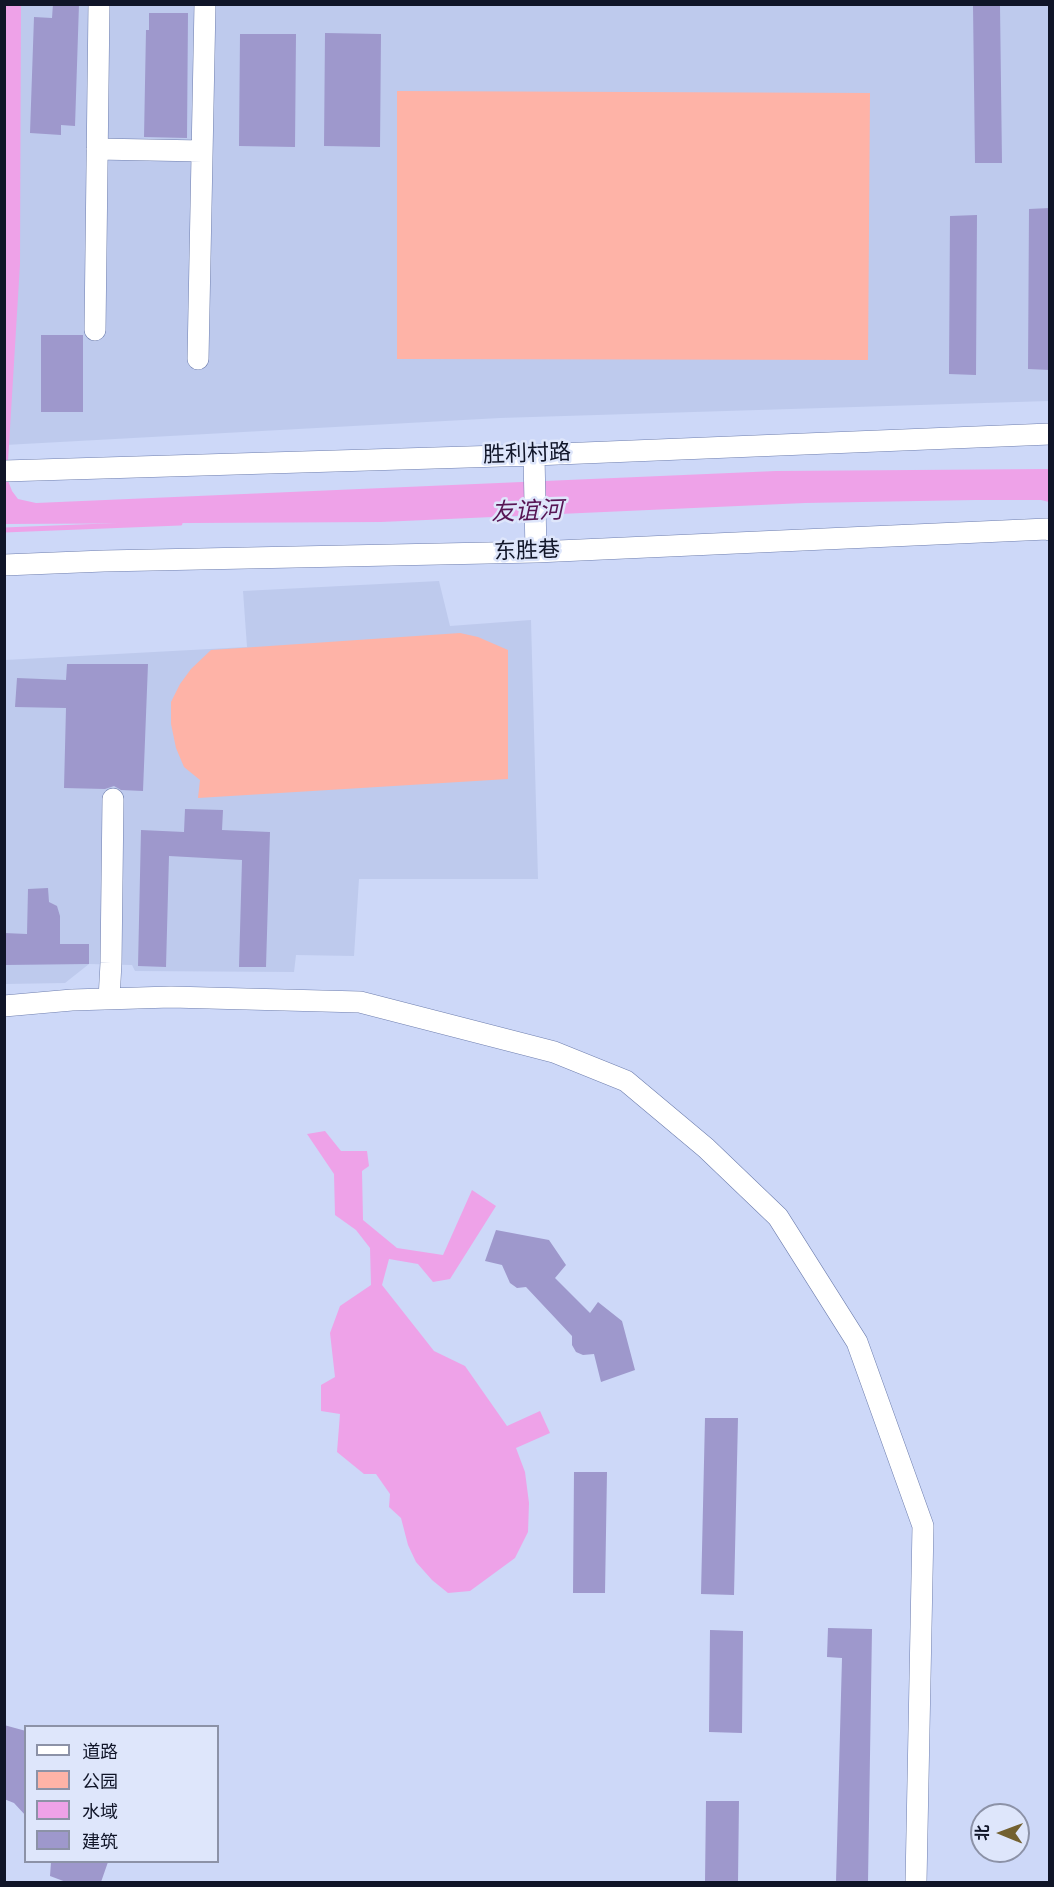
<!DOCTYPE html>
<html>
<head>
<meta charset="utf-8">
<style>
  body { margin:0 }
  #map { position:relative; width:1054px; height:1887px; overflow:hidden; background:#cdd8f8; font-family:"Sofia Sans Condensed","Noto Sans SC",sans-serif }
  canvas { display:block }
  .frame { position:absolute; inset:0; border:6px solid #101528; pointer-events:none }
  .legend { position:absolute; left:24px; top:1725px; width:195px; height:138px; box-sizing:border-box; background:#dee6fb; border:2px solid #8c92a7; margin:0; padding:8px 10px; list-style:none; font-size:18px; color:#101528 }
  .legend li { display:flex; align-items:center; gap:12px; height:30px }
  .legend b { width:30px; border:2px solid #8c92a7 }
  .north { position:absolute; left:970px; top:1803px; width:60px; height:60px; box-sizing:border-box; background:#dee6fb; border:2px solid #8c92a7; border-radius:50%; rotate:271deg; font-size:16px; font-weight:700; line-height:24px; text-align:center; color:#101528 }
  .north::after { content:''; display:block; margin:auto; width:21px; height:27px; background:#736130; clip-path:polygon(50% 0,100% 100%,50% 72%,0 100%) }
</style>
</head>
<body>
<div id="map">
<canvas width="1054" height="1887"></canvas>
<div class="frame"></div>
<ul class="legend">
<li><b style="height:8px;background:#fff"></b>道路</li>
<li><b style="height:16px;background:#feb3a7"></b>公园</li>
<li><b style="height:16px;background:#eea2e8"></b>水域</li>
<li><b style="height:16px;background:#9e98cc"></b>建筑</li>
</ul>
<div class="north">北</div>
</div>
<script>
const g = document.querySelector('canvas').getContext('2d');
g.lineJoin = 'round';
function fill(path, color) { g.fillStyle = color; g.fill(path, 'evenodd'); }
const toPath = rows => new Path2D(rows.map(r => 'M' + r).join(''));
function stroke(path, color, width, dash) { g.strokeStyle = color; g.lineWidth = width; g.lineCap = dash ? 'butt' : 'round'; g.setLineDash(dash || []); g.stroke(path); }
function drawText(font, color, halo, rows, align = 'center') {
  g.font = font + ' "Sofia Sans Condensed","Noto Sans SC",sans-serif'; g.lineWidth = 5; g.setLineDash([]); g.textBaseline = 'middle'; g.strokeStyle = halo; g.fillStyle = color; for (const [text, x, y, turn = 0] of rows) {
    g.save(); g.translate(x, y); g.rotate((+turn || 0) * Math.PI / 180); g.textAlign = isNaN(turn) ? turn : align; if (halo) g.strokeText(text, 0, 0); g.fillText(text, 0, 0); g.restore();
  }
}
const built = toPath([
  [4,5,1049,5,1049,401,500,418,5,445],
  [439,581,450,626,531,620,538,879,359,879,354,956,296,955,294,972,135,971,132,965,89,964,65,983,5,984,5,660,247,647,243,591]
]);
const green = toPath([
  [397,91,870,93,868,360,397,359],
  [460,633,478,637,508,650,508,779,198,798,200,780,184,767,176,748,171,724,171,702,180,684,191,669,211,650]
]);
const water = toPath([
  [4,5,21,5,20,264,7,478,12,491,18,499,36,503,776,471,1049,469,1049,502,1041,500,975,500,805,503,381,522,5,524],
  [325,1131,341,1151,367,1151,369,1166,362,1171,363,1220,397,1248,443,1255,472,1190,496,1206,450,1279,433,1282,418,1264,389,1259,382,1285,434,1351,465,1366,507,1426,540,1411,550,1433,516,1448,525,1472,529,1503,528,1532,515,1558,470,1591,448,1593,432,1580,416,1562,408,1545,401,1518,389,1507,390,1494,376,1474,364,1474,337,1452,340,1414,321,1411,321,1385,335,1377,330,1333,340,1306,371,1285,370,1248,356,1230,335,1215,334,1174,307,1134]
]);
const stream = toPath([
  [4,530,180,523]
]);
const building = toPath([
  [53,4,79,4,75,126,61,125,61,135,30,133,34,17,52,18],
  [973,6,1000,6,1002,163,975,163],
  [149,13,188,13,187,138,144,137,146,30,149,30],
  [325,33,381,34,380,147,324,146],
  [240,34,296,34,295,147,239,146],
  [1050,208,1050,370,1028,369,1029,209],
  [977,215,976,375,949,374,950,216],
  [41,335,83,335,83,412,41,412],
  [67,664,148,664,143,791,121,790,114,786,105,789,64,788,66,708,15,707,17,678,66,680],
  [185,809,223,810,222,830,270,832,266,967,239,967,242,860,169,856,166,967,138,966,141,830,184,832],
  [48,888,49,902,57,906,60,916,60,944,89,944,89,964,4,965,4,933,27,934,28,889],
  [496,1230,549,1240,566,1265,555,1278,590,1313,598,1302,622,1321,635,1370,601,1382,594,1354,583,1355,576,1352,572,1345,572,1336,526,1287,517,1288,510,1283,502,1265,485,1261],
  [705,1418,738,1418,734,1595,701,1594],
  [574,1472,607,1472,605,1593,573,1593],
  [828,1628,872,1629,868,1882,836,1882,842,1658,827,1657],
  [710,1630,743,1631,742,1733,709,1732],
  [4,1725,26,1731,26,1816,14,1803,4,1799],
  [706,1801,739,1801,738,1882,705,1882],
  [51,1862,108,1862,101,1882,66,1882,50,1876]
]);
const minor = toPath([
  [97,149,202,151],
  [95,330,99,4],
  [198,359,205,4],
  [534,455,536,552],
  [4,471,534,455,1050,434],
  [4,565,104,561,536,552,1047,529,1050,530],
  [109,999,111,963,113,799],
  [4,1006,72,1000,171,997,360,1002,554,1052,626,1081,706,1148,778,1217,857,1342,923,1526,916,1882]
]);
const streetNames = [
  ["胜利村路",527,455,-2],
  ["东胜巷",527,552,-2]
];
const waterNames = [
  ["友谊河",527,513,-2]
];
fill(built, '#becaed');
fill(green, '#feb3a7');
fill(water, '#eea2e8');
stroke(stream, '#eea2e8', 5);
fill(building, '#9e98cc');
stroke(minor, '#6e7eae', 22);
stroke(minor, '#fff', 21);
drawText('22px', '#101528', '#dee6fb', streetNames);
drawText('italic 24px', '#571554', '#dee6fb', waterNames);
</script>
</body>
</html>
